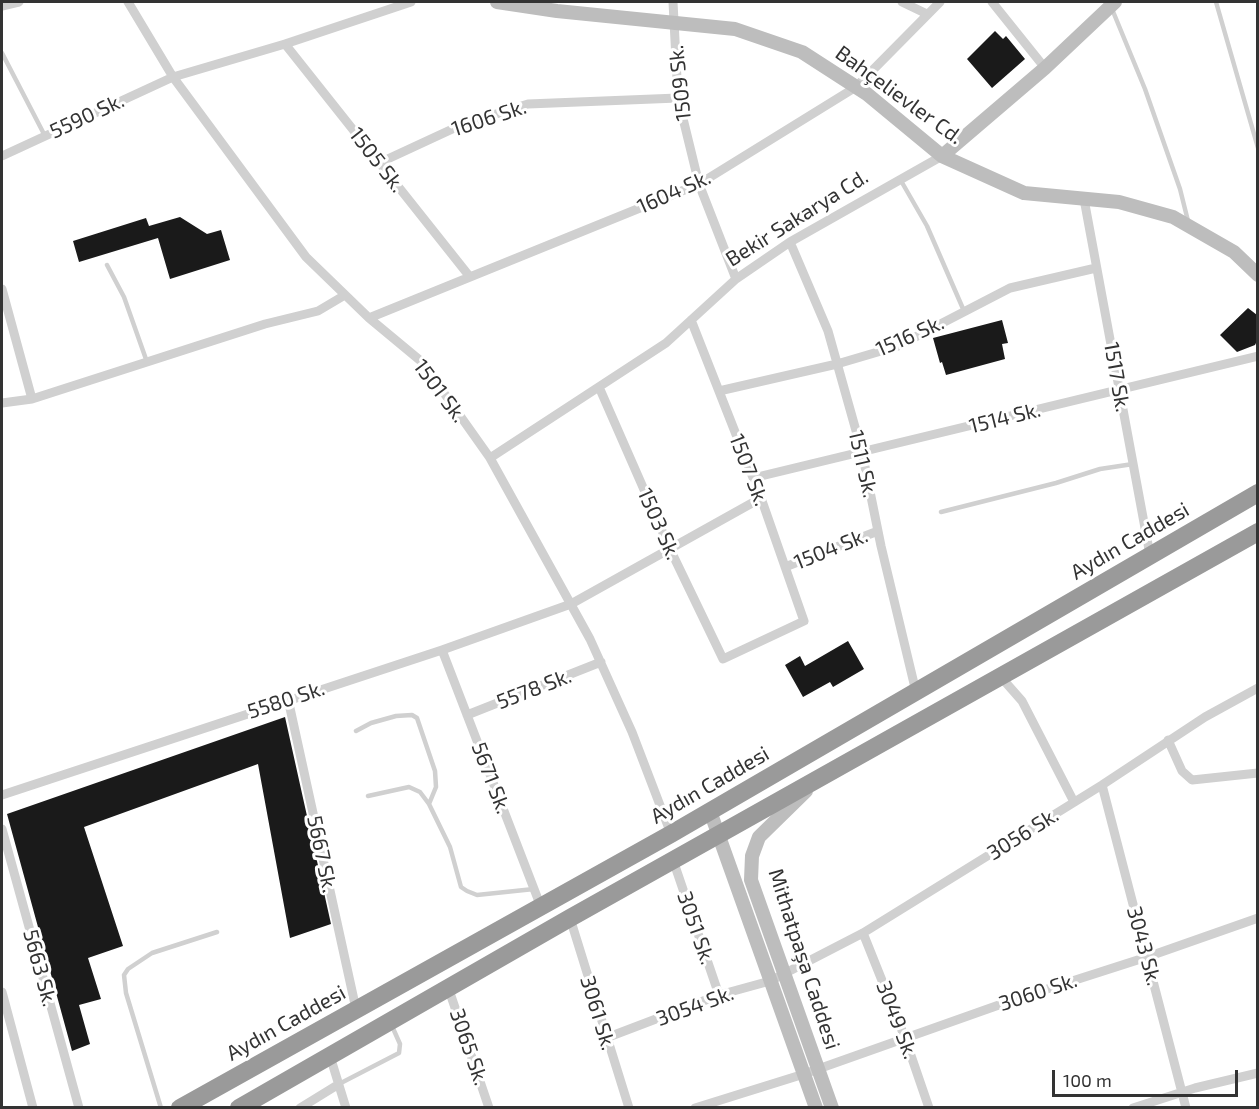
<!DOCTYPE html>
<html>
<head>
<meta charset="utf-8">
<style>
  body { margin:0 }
  #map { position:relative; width:1259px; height:1109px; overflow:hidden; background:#fff; font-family:"Exo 2",sans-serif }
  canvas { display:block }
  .frame { position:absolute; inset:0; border:3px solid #333; pointer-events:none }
  .scale { position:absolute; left:1052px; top:1070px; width:186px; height:27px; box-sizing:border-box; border:3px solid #333; border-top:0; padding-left:8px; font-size:18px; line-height:21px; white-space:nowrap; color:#333; -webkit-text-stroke:4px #fff; paint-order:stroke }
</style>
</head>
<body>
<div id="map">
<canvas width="1259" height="1109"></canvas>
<div class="frame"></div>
<div class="scale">100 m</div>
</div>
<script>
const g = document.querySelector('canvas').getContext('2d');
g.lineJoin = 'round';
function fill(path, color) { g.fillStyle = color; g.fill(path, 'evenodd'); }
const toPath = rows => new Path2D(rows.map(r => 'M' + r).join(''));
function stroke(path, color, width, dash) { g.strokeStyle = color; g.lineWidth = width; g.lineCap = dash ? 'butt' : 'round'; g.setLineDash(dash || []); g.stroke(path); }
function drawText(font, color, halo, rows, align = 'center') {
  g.font = font + ' "Exo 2",sans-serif'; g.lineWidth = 6; g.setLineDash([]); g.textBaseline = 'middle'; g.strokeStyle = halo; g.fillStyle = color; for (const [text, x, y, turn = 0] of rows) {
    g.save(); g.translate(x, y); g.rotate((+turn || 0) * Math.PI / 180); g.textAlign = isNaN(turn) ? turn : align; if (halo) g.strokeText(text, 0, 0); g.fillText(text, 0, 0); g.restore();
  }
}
const building = toPath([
  [995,31,1003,39,1006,36,1025,59,992,88,967,59],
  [180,217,207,234,221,230,230,260,170,279,158,238,79,262,73,241,146,218,149,226],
  [1248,308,1257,315,1257,341,1255,345,1237,352,1220,335],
  [1002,320,1008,343,1002,344,1005,359,946,375,942,362,940,363,933,338],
  [848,641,864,669,833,687,830,682,803,697,785,665,800,656,805,666],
  [285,717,331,924,290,938,258,764,84,827,123,946,88,958,101,999,79,1005,90,1044,72,1051,7,814]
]);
const lane = toPath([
  [1216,2,1258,148],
  [1112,9,1145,89,1180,189,1188,221],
  [2,53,45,136],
  [900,179,927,226,964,311],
  [107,265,124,297,147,362],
  [941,512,1056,483,1100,469,1133,464],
  [356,731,371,723,396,716,412,715,417,718,435,771,436,787,429,804],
  [368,796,409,787,420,792,429,804,450,847,461,887,467,891,477,895,534,889],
  [339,1084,399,1053,400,1044,392,1026],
  [161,1108,126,993,124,975,128,969,152,953,217,932]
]);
const street = toPath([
  [128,2,173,77,306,257,369,318,422,362,490,458,590,639,632,732,671,834],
  [673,2,678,98,699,184,736,279],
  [902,2,927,14],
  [992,2,1045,68],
  [2,6,19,2],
  [285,44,470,277],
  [2,156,173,77,285,44,411,2],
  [379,163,461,125,528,104,678,98],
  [1084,199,1150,555],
  [790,242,828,331,862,452,881,546,916,692],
  [2,289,32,399],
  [369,318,699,184,856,87,940,2],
  [599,387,670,549,723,659,804,621,761,498,691,320],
  [719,391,837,364,898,346,1010,288,1096,268],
  [2,403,32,399,265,324,318,311,345,295],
  [490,458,666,343,736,279,790,242,942,156],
  [753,478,1258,356],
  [785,567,878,531],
  [442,650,541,907],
  [1000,676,1022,701,1074,802],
  [288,699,356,1009],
  [467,715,601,662],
  [1168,740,1182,771,1192,780,1258,773],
  [1102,785,1186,1108],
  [2,795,442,650,571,604,761,498],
  [2,829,79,1108],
  [673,860,719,995],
  [570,918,629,1108],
  [863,933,905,1038,929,1108],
  [448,987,489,1108],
  [2,992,33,1108],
  [606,1038,719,995,770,981,863,933,1102,785,1205,717,1258,688],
  [330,1056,346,1108],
  [300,1108,339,1084],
  [695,1108,804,1074,1013,1000,1147,957,1258,918],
  [1133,1108,1195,1088,1258,1073]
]);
const secondary = toPath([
  [497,2,557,11,735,29,802,52,867,94,942,156,1024,193,1119,202,1173,217,1234,252,1258,275],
  [942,156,1045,68,1115,2],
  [806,791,759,837,752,856,751,880,832,1108],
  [710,811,816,1108]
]);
const highway = toPath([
  [180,1108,671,834,1258,493],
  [239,1108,570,918,1258,532]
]);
const streetNames = [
  ["1509 Sk.",680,83,-96],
  ["Bahçelievler Cd.",899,95,36],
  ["5590 Sk.",87,116,-25],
  ["1606 Sk.",489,118,-18],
  ["1505 Sk.",377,160,52],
  ["1604 Sk.",674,192,-24],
  ["Bekir Sakarya Cd.",797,218,-32],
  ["1516 Sk.",910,336,-24],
  ["1517 Sk.",1117,377,80],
  ["1501 Sk.",440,391,53],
  ["1514 Sk.",1005,418,-14],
  ["1511 Sk.",863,464,77],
  ["1507 Sk.",749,470,69],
  ["1503 Sk.",659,524,66],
  ["Aydın Caddesi",1130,541,-30],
  ["1504 Sk.",831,549,-22],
  ["5578 Sk.",534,689,-21],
  ["5580 Sk.",286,700,-18],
  ["5671 Sk.",491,778,69],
  ["Aydın Caddesi",710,785,-30],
  ["3056 Sk.",1023,834,-32],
  ["5667 Sk.",322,854,78],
  ["3051 Sk.",696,928,71],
  ["3043 Sk.",1144,946,75],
  ["Mithatpaşa Caddesi",804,959,72],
  ["5663 Sk.",40,968,75],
  ["3060 Sk.",1038,992,-18],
  ["3054 Sk.",695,1006,-20],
  ["3061 Sk.",598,1013,73],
  ["3049 Sk.",897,1020,69],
  ["Aydın Caddesi",286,1023,-29],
  ["3065 Sk.",469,1047,71]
];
fill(building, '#1a1a1a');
stroke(lane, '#d0d0d0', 4.5);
stroke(street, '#d0d0d0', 9);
stroke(secondary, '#bdbdbd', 14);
stroke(highway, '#9a9a9a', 18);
drawText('21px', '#333', '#fff', streetNames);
</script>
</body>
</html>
